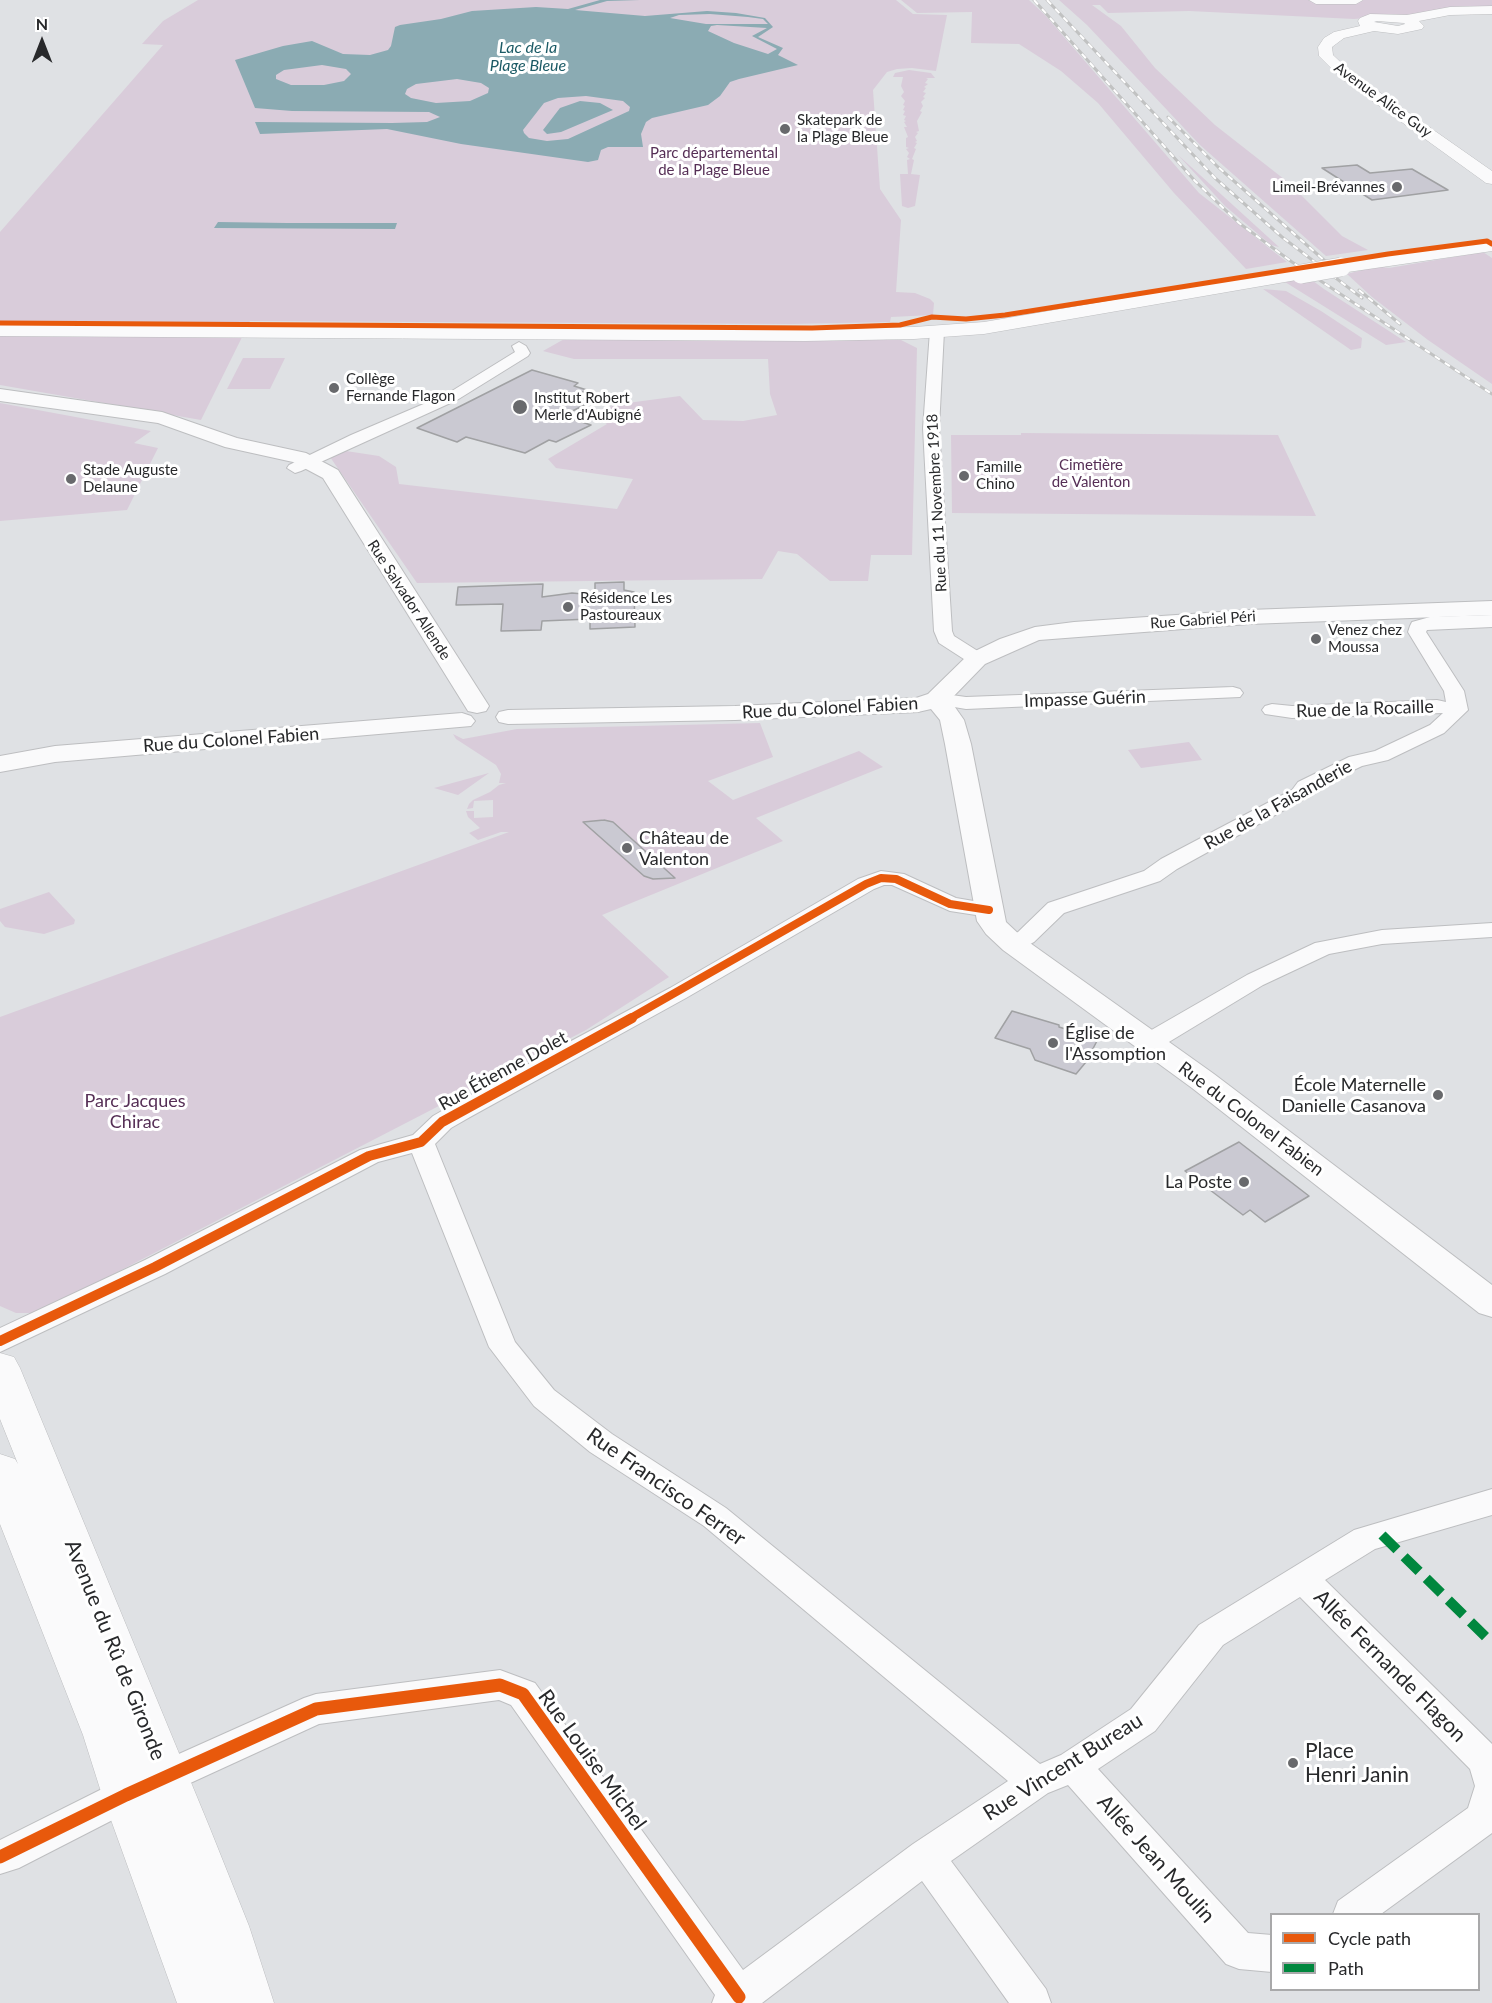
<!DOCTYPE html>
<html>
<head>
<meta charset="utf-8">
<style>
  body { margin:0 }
  #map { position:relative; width:1492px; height:2003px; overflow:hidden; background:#dfe1e4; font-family:Lato,sans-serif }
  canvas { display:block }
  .legend { position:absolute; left:1270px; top:1913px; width:210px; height:78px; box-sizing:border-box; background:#fff; border:2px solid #a9a9aa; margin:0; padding:8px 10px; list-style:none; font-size:18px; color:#28292b }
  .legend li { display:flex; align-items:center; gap:12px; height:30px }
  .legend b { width:30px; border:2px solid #a9a9aa }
  .north { position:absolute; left:12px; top:12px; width:60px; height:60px; -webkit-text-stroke:4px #fff; paint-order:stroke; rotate:0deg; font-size:16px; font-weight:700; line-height:24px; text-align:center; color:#28292b }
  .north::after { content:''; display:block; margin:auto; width:21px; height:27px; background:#28292b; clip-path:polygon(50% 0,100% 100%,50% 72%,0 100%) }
</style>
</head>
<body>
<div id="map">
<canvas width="1492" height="2003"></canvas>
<ul class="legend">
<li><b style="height:8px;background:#e8590c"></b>Cycle path</li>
<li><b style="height:8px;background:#00873e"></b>Path</li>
</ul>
<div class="north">N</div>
</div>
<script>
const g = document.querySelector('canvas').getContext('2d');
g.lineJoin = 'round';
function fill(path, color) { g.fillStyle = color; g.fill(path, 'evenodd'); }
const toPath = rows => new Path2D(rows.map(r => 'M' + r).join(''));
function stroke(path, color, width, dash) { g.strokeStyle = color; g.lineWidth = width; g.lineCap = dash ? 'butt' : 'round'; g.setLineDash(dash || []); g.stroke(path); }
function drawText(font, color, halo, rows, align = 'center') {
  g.font = font + ' Lato,sans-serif'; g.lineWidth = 6; g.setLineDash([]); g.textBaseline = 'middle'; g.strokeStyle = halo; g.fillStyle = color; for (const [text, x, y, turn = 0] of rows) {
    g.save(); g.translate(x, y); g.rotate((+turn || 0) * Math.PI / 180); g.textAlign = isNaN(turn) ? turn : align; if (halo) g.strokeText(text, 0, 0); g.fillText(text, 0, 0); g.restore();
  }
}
const green = toPath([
  [198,0,896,0,913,14,947,15,936,71,912,68,897,69,887,72,873,90,880,189,901,220,896,292,915,293,930,299,934,303,933,315,891,317,890,322,791,324,250,321,201,420,0,385,0,232,163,45,142,44,163,21],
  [901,0,1029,0,1045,15,1199,193,1287,262,1246,269,1174,193,1098,103,1061,71,1019,44,971,43,972,12,917,13],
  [1059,0,1492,0,1492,8,1354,19,1189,11,1108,13,1100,5,1092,5,1121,26,1155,68,1215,125,1289,183,1342,236,1368,250,1326,256,1200,145,1087,25],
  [909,70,931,73,935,78,926,78,928,79,925,83,928,84,924,87,926,88,923,92,926,93,923,97,925,98,921,102,923,106,920,111,922,112,917,121,919,131,916,132,918,133,915,137,917,141,915,142,917,143,914,148,916,149,912,159,914,160,911,174,920,175,915,206,908,208,902,206,900,174,908,174,907,160,910,159,907,157,909,153,906,149,909,148,906,147,906,138,908,137,904,127,907,127,904,122,906,121,904,120,906,116,903,115,905,111,903,110,905,106,903,105,905,101,901,96,904,92,901,86,903,77,893,77,895,73],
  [1178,155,1279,247,1271,245,1225,206],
  [1483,252,1492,258,1492,384,1428,340,1372,297,1347,274,1377,266,1389,268],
  [1309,278,1324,289,1406,342,1386,345,1285,282],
  [1263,289,1286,291,1321,311,1362,338,1361,348,1351,350],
  [566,338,901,340,917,348,912,555,871,555,868,581,830,581,797,554,778,551,762,579,417,583,330,457,346,451,379,456,396,467,399,484,617,509,633,479,556,468,548,459,607,424,591,412,620,404,680,396,703,420,743,421,777,415,770,394,768,359,574,359,543,351],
  [243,358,285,358,270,389,227,389],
  [0,403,151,431,134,443,158,448,127,510,0,521],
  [1021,433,1278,435,1316,516,952,513,951,435,1021,435],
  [760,723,773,757,708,781,733,800,859,751,883,767,756,818,783,841,602,915,669,977,586,1030,38,1313,16,1313,0,1306,0,1017,509,832,501,832,478,840,469,833,480,828,468,817,466,811,474,811,474,818,493,817,493,800,474,801,473,808,467,809,469,804,473,800,490,792,499,785,506,783,499,783,501,774,496,765,456,739,453,734,463,739,517,729],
  [1189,742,1202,760,1141,768,1128,750],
  [489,773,458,795,434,788],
  [49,892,75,920,74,924,44,934,5,927,0,921,0,909]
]);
const water = toPath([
  [600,0,640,0,607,1,575,10,645,16,707,11,736,13,765,18,773,27,758,37,783,48,778,55,798,65,739,79,730,82,720,96,708,105,652,118,646,122,641,134,643,147,608,147,601,150,598,160,588,162,461,144,387,129,260,134,255,122,392,123,427,122,440,117,429,112,292,111,255,108,235,60,283,46,312,41,343,54,370,55,388,50,391,46,395,27,400,25,441,19,472,11,536,7,568,9],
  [710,14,748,17,763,19,768,24,706,24,670,18,679,15],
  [717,25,767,28,752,36,777,49,768,54,734,43,708,31,711,26],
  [322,65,346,69,351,74,344,81,324,85,291,85,276,79,276,75,284,70],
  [457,79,481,83,489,88,488,93,470,101,436,103,411,98,405,94,407,89,416,84],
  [586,96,623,101,630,107,629,111,568,139,547,141,529,138,524,133,523,130,544,103,558,98],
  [580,101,600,103,613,110,561,132,547,134,543,130,560,108],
  [218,222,287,223,397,223,395,229,214,228]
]);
const building = toPath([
  [1357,165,1370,173,1412,169,1448,190,1372,200,1322,168,1357,165],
  [532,370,578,383,574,386,587,390,571,398,588,403,563,416,591,425,556,442,549,440,525,453,466,437,457,442,417,428,532,370],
  [624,582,624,590,634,592,635,627,590,629,590,619,542,621,541,630,501,631,503,604,456,605,458,587,543,584,542,597,572,593,595,595,595,583,624,582],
  [604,820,613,822,675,878,653,879,644,876,583,822,604,820],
  [1012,1011,1059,1025,1059,1027,1098,1039,1086,1062,1076,1074,1035,1060,1030,1049,995,1038,1012,1011],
  [1239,1142,1309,1196,1265,1222,1250,1210,1243,1215,1185,1171,1239,1142]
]);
const minor = toPath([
  [937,327,944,331,939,428,952,631,954,636,984,655,987,659,984,663,977,665,970,663,939,643,934,631,923,428,930,331,937,327],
  [519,342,526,346,530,353,528,356,457,400,301,471,295,473,287,468,289,465,351,435,447,394,515,352,512,346,519,342],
  [1492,615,1492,627,1427,630,1426,632,1464,691,1468,710,1444,733,1388,760,1362,766,1312,790,1306,798,1177,869,1160,881,1064,913,1034,942,1021,949,1013,951,1005,949,1001,944,1005,939,1018,932,1048,903,1144,871,1161,859,1292,790,1298,782,1349,757,1375,751,1430,725,1443,713,1292,718,1265,714,1262,710,1265,706,1272,704,1292,706,1437,700,1446,702,1444,691,1408,632,1410,626,1412,622,1430,617,1492,615],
  [1233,687,1240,689,1243,693,1240,697,966,709,930,703,927,699,930,695,937,693,966,697,1233,687],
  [881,871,904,874,956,898,997,905,1000,910,997,915,989,917,950,911,892,885,884,885,874,889,686,998,470,1117,451,1128,435,1144,515,1342,554,1390,612,1434,726,1508,1040,1764,1061,1755,1131,1709,1199,1625,1354,1530,1492,1489,1492,1515,1375,1549,1325,1580,1492,1744,1492,1833,1381,1914,1333,1914,1338,1901,1468,1808,1475,1786,1470,1769,1300,1597,1223,1645,1155,1731,1098,1769,1248,1933,1272,1935,1272,1972,1239,1969,1226,1964,1068,1785,1048,1793,951,1861,1046,1989,1051,2003,1009,2003,922,1881,762,2003,712,2003,715,1995,511,1705,499,1700,319,1724,138,1807,19,1868,0,1874,0,1840,114,1783,304,1698,316,1694,500,1670,535,1683,743,1970,913,1844,1008,1781,704,1526,590,1452,534,1406,489,1347,412,1153,378,1162,165,1274,0,1352,0,1328,145,1260,360,1150,413,1135,433,1116,452,1105,670,988,858,879,881,871],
  [1492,923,1492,937,1382,944,1329,954,1263,985,1159,1048,1150,1050,1141,1048,1138,1042,1141,1036,1247,975,1315,943,1382,930,1492,923]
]);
const tertiary = toPath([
  [0,389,162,412,237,438,306,453,338,470,489,706,486,711,477,713,468,711,323,478,293,462,225,447,158,423,0,401,0,389],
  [1492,601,1492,615,1249,624,1039,640,985,664,950,700,964,720,971,744,1006,922,1023,938,1214,1074,1492,1285,1492,1317,1479,1313,1192,1088,1003,950,986,934,977,921,945,744,940,720,931,709,918,712,735,720,508,724,499,722,496,717,499,712,508,710,735,706,916,698,928,694,969,654,1000,639,1035,627,1074,622,1249,610,1492,601],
  [462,713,471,716,475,721,471,726,55,762,0,772,0,756,55,746,462,713]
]);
const secondary = toPath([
  [1492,6,1492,14,1450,15,1419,21,1424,26,1422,29,1398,34,1374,31,1344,38,1332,47,1333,55,1352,73,1492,171,1492,184,1486,183,1342,79,1319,56,1318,47,1324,38,1334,32,1360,26,1358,21,1360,18,1370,14,1407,15,1450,7,1492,6],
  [1377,21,1404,23,1405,24,1398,26,1374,22,1377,21],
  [1492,241,1492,251,1341,273,1334,271,1332,267,1334,263,1341,261,1492,241],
  [1301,268,1308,270,1310,274,1308,278,984,334,914,339,805,341,0,336,0,324,805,329,914,327,984,322,1301,268],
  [0,1353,14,1357,20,1368,209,1826,249,1926,274,2003,177,2003,102,1795,83,1735,0,1524,0,1454,15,1459,18,1464,0,1419,0,1353]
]);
const trunk = toPath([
  [1309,0,1363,0,1356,4,1316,4,1309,0]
]);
const rail = toPath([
  [1034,0,1195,181,1239,223,1292,262,1492,394],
  [1047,0,1215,178,1282,237,1362,298],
  [1168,117,1218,167,1325,261],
  [1359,290,1400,324]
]);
const secondaryBridge = toPath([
  [1301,274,1341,267]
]);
const quiet = toPath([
  [1382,1535,1492,1643]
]);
const cyclewayFar3 = toPath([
  [0,323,812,328,900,325,932,317,966,319,1005,315,1388,254,1487,241,1492,244]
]);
const cyclewayFar2 = toPath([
  [629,1019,866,884,881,878,896,879,950,904,989,910]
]);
const cyclewayFar1 = toPath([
  [0,1341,155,1267,369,1156,421,1142,442,1122,632,1018]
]);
const cycleway = toPath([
  [0,1857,126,1795,316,1709,500,1685,523,1694,739,1997]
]);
const markers = [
  [785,129,6,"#68696c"],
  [1397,187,6,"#68696c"],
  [334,388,6,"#68696c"],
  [520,407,8,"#68696c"],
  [964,476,6,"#68696c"],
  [71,479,6,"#68696c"],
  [568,607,6,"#68696c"],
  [1316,639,6,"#68696c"],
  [627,848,6,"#68696c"],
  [1053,1043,6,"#68696c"],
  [1438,1095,6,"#68696c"],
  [1244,1182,6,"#68696c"],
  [1293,1763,6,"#68696c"]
];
const farStreetnames = [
  ["Avenue Alice Guy",1383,100,36],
  ["Rue du 11 Novembre 1918",937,503,-93],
  ["Rue Salvador Allende",409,600,57],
  ["Rue Gabriel Péri",1203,620,-4]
];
const farPoinames = [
  ["Skatepark de",797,120],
  ["la Plage Bleue",797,137],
  ["Limeil-Brévannes",1385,187,"right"],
  ["Collège",346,379],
  ["Fernande Flagon",346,396],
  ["Institut Robert",534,398],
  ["Merle d'Aubigné",534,415],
  ["Famille",976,467],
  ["Chino",976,484],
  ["Stade Auguste",83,470],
  ["Delaune",83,487],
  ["Résidence Les",580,598],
  ["Pastoureaux",580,615],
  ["Venez chez",1328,630],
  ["Moussa",1328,647]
];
const farParknames = [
  ["Parc départemental",714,153],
  ["de la Plage Bleue",714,170],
  ["Cimetière",1091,465],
  ["de Valenton",1091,482]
];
const farWaternames = [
  ["Lac de la",528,48],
  ["Plage Bleue",528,66]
];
const streetNames = [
  ["Impasse Guérin",1085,699,-2],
  ["Rue du Colonel Fabien",830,708,-3],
  ["Rue de la Rocaille",1365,709,-2],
  ["Rue du Colonel Fabien",231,740,-4],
  ["Rue de la Faisanderie",1278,805,-29],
  ["Rue Étienne Dolet",503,1071,-29],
  ["Rue du Colonel Fabien",1251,1119,37]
];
const poiNames = [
  ["Château de",639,838],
  ["Valenton",639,859],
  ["Église de",1065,1033],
  ["l'Assomption",1065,1054],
  ["École Maternelle",1426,1085,"right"],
  ["Danielle Casanova",1426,1106,"right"],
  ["La Poste",1232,1182,"right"]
];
const parkNames = [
  ["Parc Jacques",135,1101],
  ["Chirac",135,1122]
];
const nearStreetnames = [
  ["Rue Francisco Ferrer",666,1487,35],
  ["Avenue du Rû de Gironde",115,1650,68],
  ["Allée Fernande Flagon",1390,1666,45],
  ["Rue Louise Michel",592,1760,54],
  ["Rue Vincent Bureau",1063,1767,-32],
  ["Allée Jean Moulin",1156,1859,48]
];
const nearPoinames = [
  ["Place",1305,1751],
  ["Henri Janin",1305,1775]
];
fill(green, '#d9ccda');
fill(water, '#8babb3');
fill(building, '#cac9d2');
stroke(building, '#a0a1a3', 1.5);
stroke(minor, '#bdbec0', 2);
stroke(tertiary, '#bdbec0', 2);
stroke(secondary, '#bdbec0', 1);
stroke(trunk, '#bdbec0', 1);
fill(minor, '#fafafb');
fill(tertiary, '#fafafb');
fill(secondary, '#fafafb');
fill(trunk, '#fafafb');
stroke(rail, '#c1c2c2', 3);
stroke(rail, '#fff', 2, [6]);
stroke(secondaryBridge, '#bdbec0', 20, []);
stroke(secondaryBridge, '#fafafb', 19);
stroke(quiet, '#00873e', 10, [21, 10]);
stroke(cyclewayFar3, '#e8590c', 5);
stroke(cyclewayFar2, '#e8590c', 8);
stroke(cyclewayFar1, '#e8590c', 10);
stroke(cycleway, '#e8590c', 13);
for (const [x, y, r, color] of markers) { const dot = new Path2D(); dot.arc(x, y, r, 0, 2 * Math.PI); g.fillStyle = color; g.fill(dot); stroke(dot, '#fff', 2); }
drawText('15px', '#28292b', '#fff', farStreetnames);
drawText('15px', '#28292b', '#fff', farPoinames, 'left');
drawText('15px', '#562f56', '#fff', farParknames);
drawText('italic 16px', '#1c5b66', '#fff', farWaternames);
drawText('18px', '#28292b', '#fff', streetNames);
drawText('18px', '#28292b', '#fff', poiNames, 'left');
drawText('18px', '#562f56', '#fff', parkNames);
drawText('21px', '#28292b', '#fff', nearStreetnames);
drawText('21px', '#28292b', '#fff', nearPoinames, 'left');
</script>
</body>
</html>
